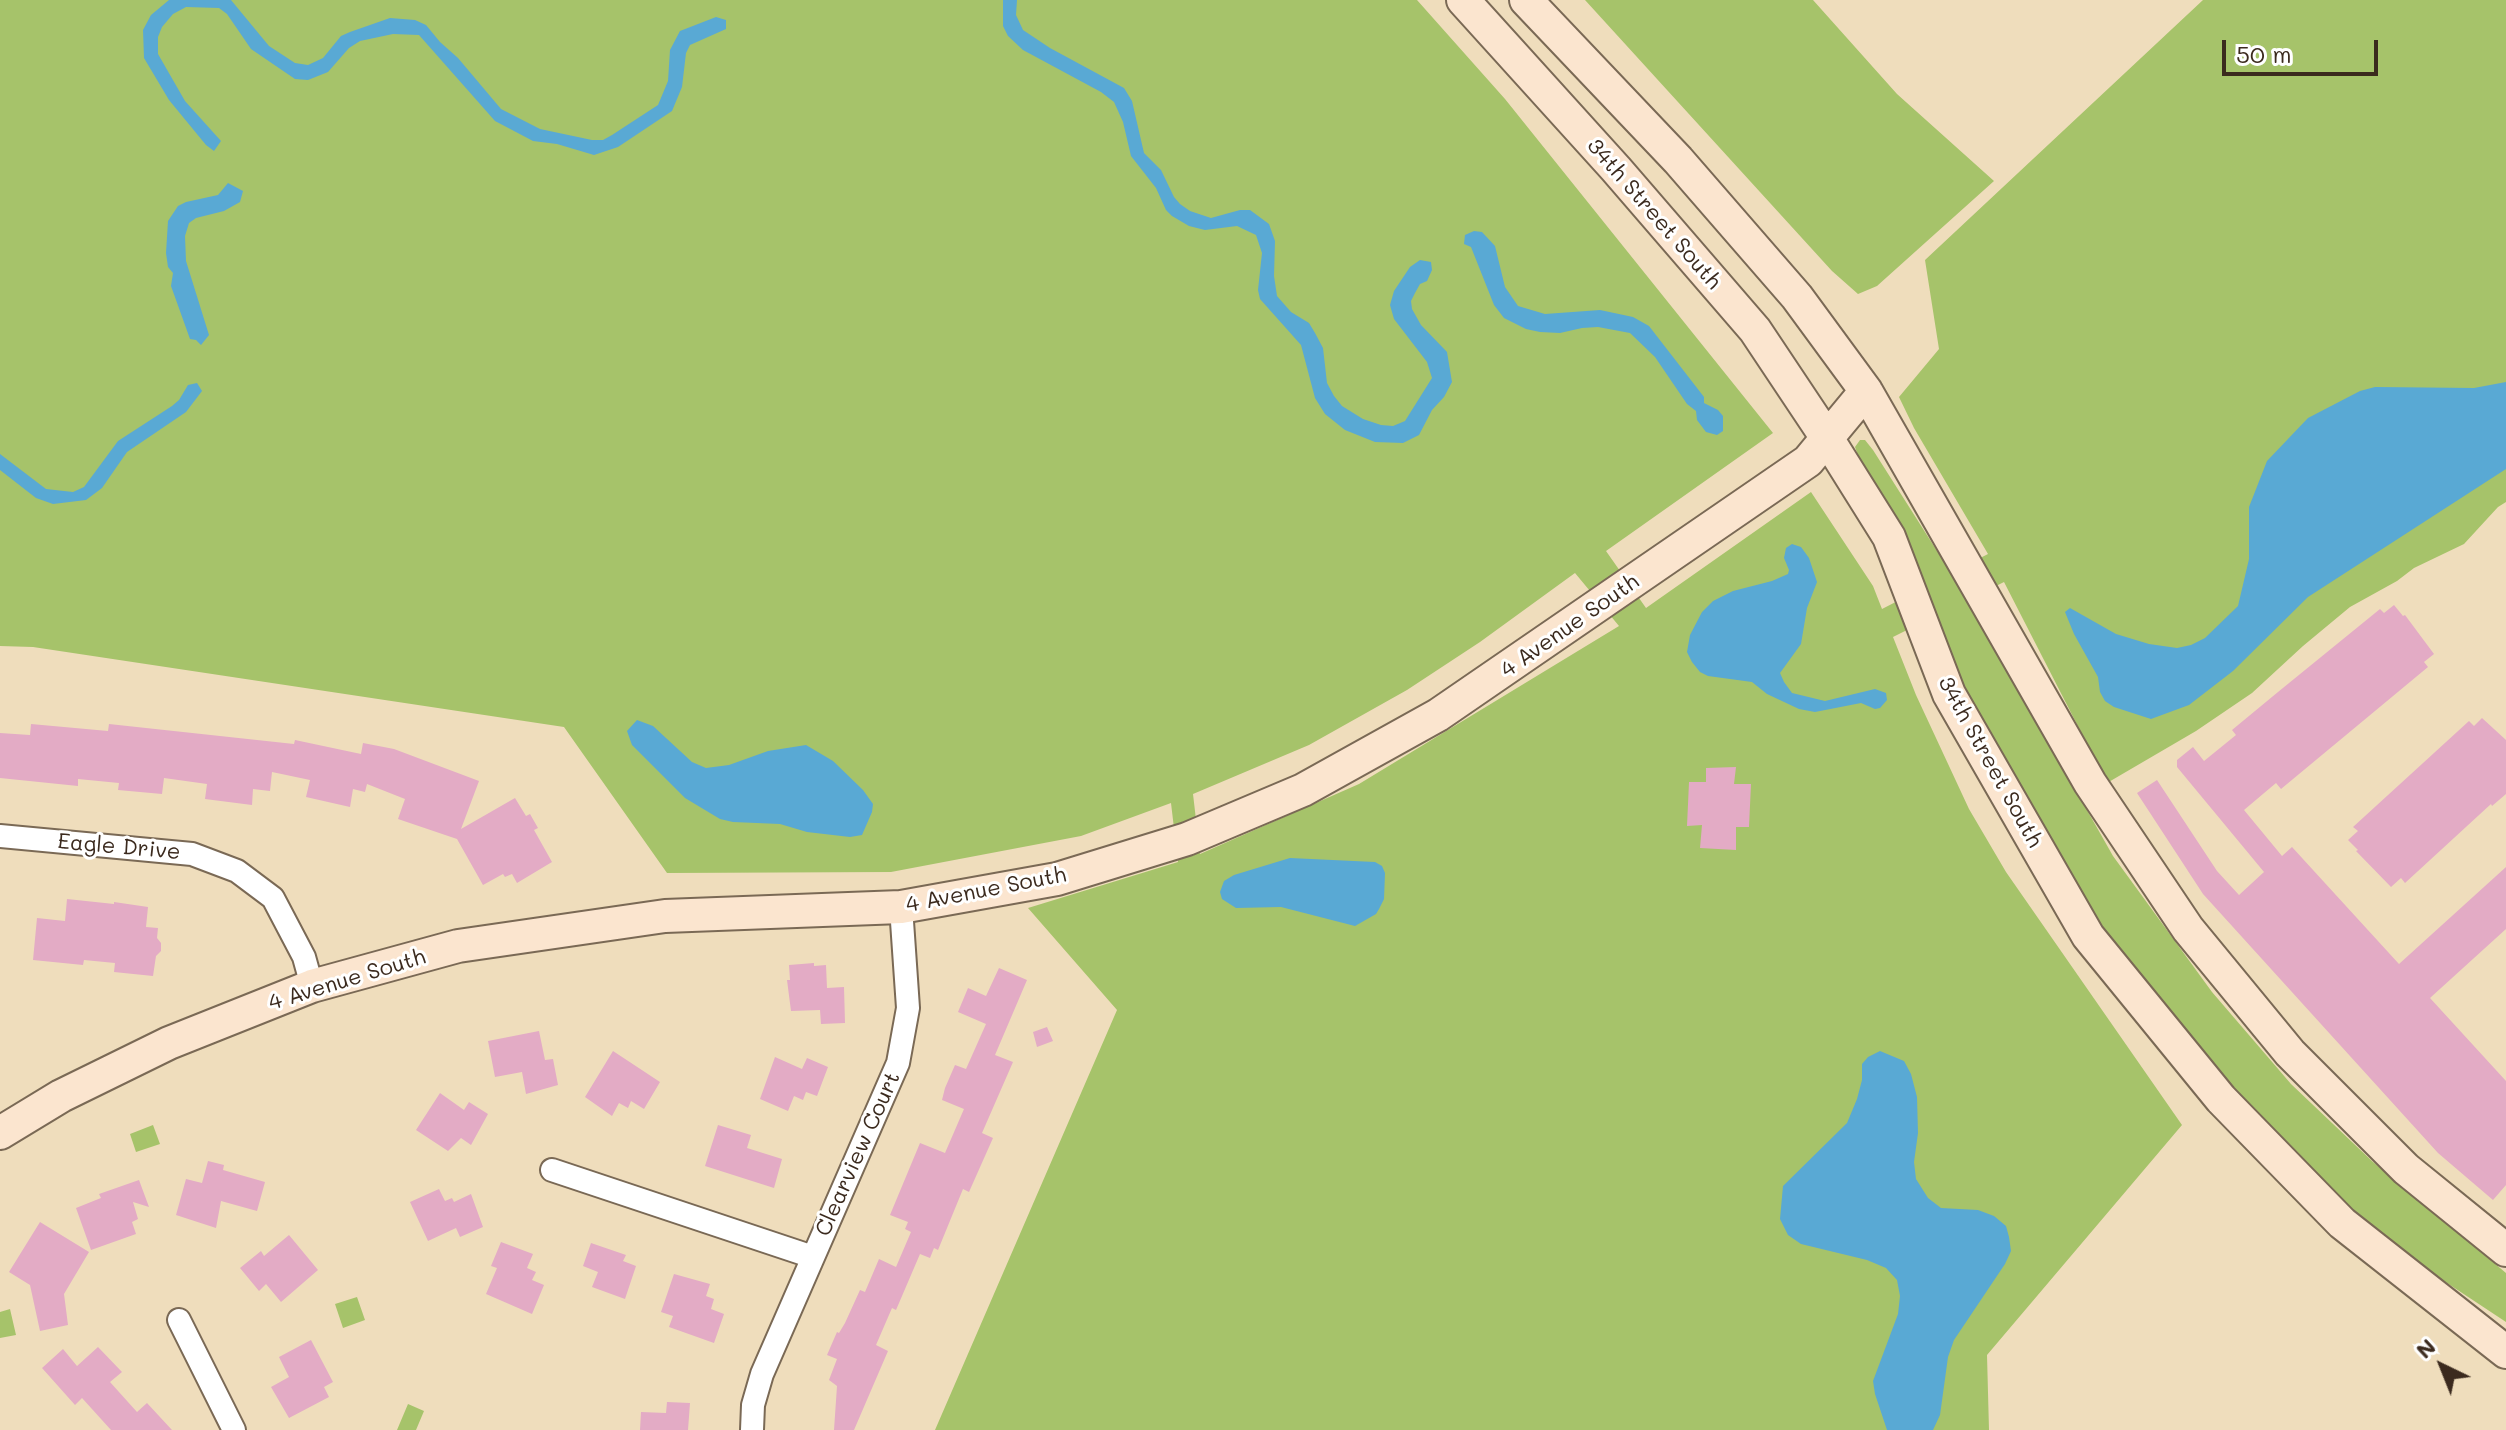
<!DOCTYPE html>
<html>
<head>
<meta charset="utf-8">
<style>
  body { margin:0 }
  #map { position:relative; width:2506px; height:1430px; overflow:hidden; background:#efddbc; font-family:Mali,sans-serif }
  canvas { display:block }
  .north { position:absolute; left:2402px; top:1326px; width:80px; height:80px; -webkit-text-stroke:6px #fff; paint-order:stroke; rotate:317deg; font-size:22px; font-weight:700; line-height:32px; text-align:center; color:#3b2a1e }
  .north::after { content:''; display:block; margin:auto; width:28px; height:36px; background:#3b2a1e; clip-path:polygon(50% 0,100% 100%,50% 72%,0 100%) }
  .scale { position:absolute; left:2222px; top:40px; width:156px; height:36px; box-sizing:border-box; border:4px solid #3b2a1e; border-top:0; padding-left:10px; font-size:24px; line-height:28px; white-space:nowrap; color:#3b2a1e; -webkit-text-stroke:6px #fff; paint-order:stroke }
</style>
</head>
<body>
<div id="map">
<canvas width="2506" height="1430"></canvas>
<div class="north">N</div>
<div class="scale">50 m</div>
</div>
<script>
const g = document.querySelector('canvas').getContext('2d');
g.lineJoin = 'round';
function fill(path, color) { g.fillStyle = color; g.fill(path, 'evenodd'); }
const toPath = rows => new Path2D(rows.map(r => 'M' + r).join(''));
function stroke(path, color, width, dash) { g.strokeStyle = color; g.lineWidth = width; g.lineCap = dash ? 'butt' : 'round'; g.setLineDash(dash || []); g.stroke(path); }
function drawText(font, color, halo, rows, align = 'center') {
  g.font = font + ' Mali,sans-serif'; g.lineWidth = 6; g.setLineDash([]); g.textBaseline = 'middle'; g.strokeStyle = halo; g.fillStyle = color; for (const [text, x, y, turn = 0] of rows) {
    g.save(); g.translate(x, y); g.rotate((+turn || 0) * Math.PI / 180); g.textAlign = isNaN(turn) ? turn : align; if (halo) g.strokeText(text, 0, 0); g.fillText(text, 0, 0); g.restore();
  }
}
const green = toPath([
  [0,0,1417,0,1505,99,1773,433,1606,551,1646,608,1811,492,1873,586,1882,609,1921,589,1902,538,1860,461,1855,447,1860,440,1865,440,1873,450,1951,573,1988,554,1914,428,1899,397,1939,349,1925,260,2203,0,2506,0,2506,502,2498,507,2464,544,2414,568,2397,581,2350,607,2303,646,2252,693,2196,731,2107,783,2004,582,1968,600,2113,856,2212,992,2291,1084,2373,1162,2506,1273,2506,1322,2376,1236,2243,1106,2120,955,2059,868,1984,736,1931,618,1893,637,1916,695,1969,809,2006,872,2182,1125,1987,1355,1989,1430,935,1430,1117,1010,1028,908,1178,862,1171,803,1081,836,891,872,667,873,564,727,33,647,0,646],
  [1575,573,1619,626,1359,784,1200,854,1193,794,1309,745,1407,690,1480,642],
  [1585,0,1813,0,1897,94,1994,181,1877,286,1858,294,1832,271],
  [153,1125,160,1144,136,1152,130,1134],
  [357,1297,365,1320,343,1328,335,1304],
  [10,1309,16,1335,0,1338,0,1312],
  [408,1404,424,1411,416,1430,397,1430]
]);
const water = toPath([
  [169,0,231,0,269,46,295,63,308,65,323,58,341,36,350,32,390,18,415,20,426,25,440,42,458,58,501,109,540,129,592,140,603,140,612,135,658,105,668,81,670,50,680,31,716,17,726,20,726,29,690,45,686,53,682,87,672,111,618,147,594,155,557,144,533,141,495,121,419,35,393,34,360,41,349,48,328,72,308,80,295,79,251,49,227,14,219,8,186,7,173,14,162,27,158,37,158,54,185,101,221,141,214,151,206,145,169,100,144,58,143,30,151,15],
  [1003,0,1017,0,1016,15,1023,30,1050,48,1124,88,1132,101,1144,153,1161,170,1174,197,1180,204,1190,211,1211,218,1240,210,1250,210,1269,224,1275,241,1274,276,1277,296,1291,312,1309,323,1315,333,1323,348,1327,383,1334,396,1342,406,1363,419,1381,425,1393,426,1405,421,1432,378,1427,362,1394,319,1390,305,1394,291,1410,267,1420,260,1431,262,1432,270,1427,281,1420,284,1415,293,1411,301,1412,309,1421,325,1447,352,1452,382,1444,397,1432,410,1419,435,1403,443,1375,442,1345,430,1325,414,1315,398,1301,345,1260,299,1258,290,1262,253,1256,235,1237,226,1205,230,1189,226,1172,216,1166,210,1156,188,1131,156,1123,122,1114,102,1101,92,1023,50,1008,36,1003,26],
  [228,183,243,191,240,202,224,211,196,218,189,223,185,236,186,261,209,335,201,345,196,340,190,339,171,286,173,273,168,267,166,253,168,221,178,206,186,202,218,195],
  [1474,231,1482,232,1495,246,1505,287,1518,306,1545,314,1600,310,1633,317,1649,326,1704,397,1704,403,1718,410,1723,416,1723,431,1717,435,1706,432,1697,420,1696,411,1687,404,1655,357,1630,333,1598,327,1582,328,1560,333,1540,332,1526,329,1504,318,1494,305,1471,247,1464,244,1465,235],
  [2506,382,2506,469,2308,597,2233,671,2189,705,2151,719,2114,707,2105,701,2100,692,2098,677,2074,634,2065,612,2070,608,2116,634,2149,644,2177,648,2191,645,2205,638,2238,606,2249,559,2249,507,2267,461,2308,418,2360,391,2375,387,2474,388],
  [197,383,202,391,186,412,127,452,102,488,86,500,53,504,36,498,0,470,0,454,46,489,73,492,84,487,118,441,172,406,179,400,188,385],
  [1792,544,1801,547,1809,558,1817,582,1807,608,1801,644,1780,673,1784,682,1792,693,1825,701,1875,689,1886,693,1887,700,1880,708,1875,709,1861,703,1815,712,1799,709,1767,694,1752,682,1708,676,1700,672,1692,662,1687,652,1690,635,1702,612,1713,601,1733,591,1772,581,1788,574,1789,570,1784,558,1786,548],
  [637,720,653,726,692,762,706,768,729,765,768,751,806,745,833,761,863,790,873,804,872,812,862,835,850,837,807,832,780,824,733,822,720,819,685,798,632,745,627,731],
  [1290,858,1375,862,1382,866,1385,873,1384,899,1379,909,1376,914,1355,926,1281,907,1236,908,1222,899,1220,892,1224,881,1234,875],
  [1880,1051,1904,1061,1911,1074,1917,1097,1918,1133,1914,1162,1916,1179,1928,1198,1941,1208,1978,1210,1994,1216,2006,1226,2009,1237,2011,1251,2005,1264,1954,1340,1948,1357,1940,1415,1933,1430,1887,1430,1875,1394,1873,1381,1898,1314,1900,1296,1897,1280,1886,1268,1867,1260,1801,1244,1788,1235,1780,1219,1783,1186,1847,1123,1857,1099,1862,1080,1862,1064,1868,1057]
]);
const building = toPath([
  [2394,605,2403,616,2405,615,2434,654,2424,662,2428,667,2281,789,2276,783,2244,810,2282,856,2292,847,2399,964,2506,867,2506,929,2430,998,2506,1081,2506,1185,2493,1200,2438,1153,2203,894,2137,793,2157,780,2217,871,2239,895,2264,872,2177,767,2177,760,2193,747,2204,761,2236,735,2232,730,2278,692,2380,609,2384,613],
  [2482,718,2506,740,2506,794,2492,806,2491,804,2405,883,2401,878,2391,887,2356,851,2358,850,2348,840,2358,831,2353,827,2469,721,2474,726],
  [31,724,108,731,109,724,294,744,295,740,361,754,363,743,394,749,479,781,461,829,515,798,526,816,530,814,538,828,534,830,552,862,517,883,512,874,505,877,503,874,483,885,457,839,398,819,405,799,367,784,365,792,353,789,350,807,306,797,310,780,272,772,270,791,253,789,252,805,205,799,207,784,164,778,162,794,118,790,119,783,78,779,78,786,0,778,0,733,30,735],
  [1736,767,1734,784,1751,784,1749,827,1736,827,1736,850,1700,848,1702,825,1687,826,1689,782,1706,782,1706,768],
  [67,899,114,904,114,902,148,907,146,927,158,928,157,938,161,943,161,951,156,956,153,976,114,972,115,963,84,960,83,965,33,960,37,918,65,921],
  [814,963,814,966,826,965,827,988,844,987,845,1023,821,1024,820,1010,791,1011,787,980,790,980,789,965],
  [999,968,1027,980,995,1055,1013,1062,982,1133,993,1138,969,1192,963,1189,938,1250,934,1248,930,1258,920,1254,896,1310,892,1308,876,1345,888,1351,854,1430,834,1430,837,1386,829,1380,837,1359,827,1355,837,1332,839,1333,845,1323,860,1290,865,1292,879,1259,896,1267,911,1232,905,1229,908,1222,890,1215,920,1143,945,1153,964,1109,942,1100,945,1088,955,1065,966,1069,986,1024,958,1012,968,988,986,996],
  [1047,1027,1053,1041,1037,1047,1033,1032],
  [539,1031,545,1060,553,1059,558,1085,526,1094,522,1072,495,1077,488,1041],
  [613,1051,660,1082,644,1109,631,1101,628,1108,619,1103,612,1116,585,1097],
  [775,1057,802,1069,807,1058,828,1067,817,1096,806,1092,803,1100,794,1096,788,1111,760,1099],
  [440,1093,464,1110,469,1102,488,1114,471,1145,461,1138,448,1151,416,1130],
  [718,1125,751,1135,747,1148,782,1159,774,1188,705,1166],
  [208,1161,224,1165,223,1170,265,1182,257,1211,221,1201,216,1228,176,1215,186,1179,202,1183],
  [139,1180,149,1207,133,1202,138,1219,132,1222,136,1234,91,1250,76,1208,101,1198,99,1194],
  [439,1189,445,1201,452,1198,454,1202,471,1194,483,1227,460,1237,456,1228,428,1241,410,1202],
  [40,1222,89,1252,64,1294,68,1325,40,1331,30,1285,9,1272],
  [289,1235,318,1270,281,1302,266,1284,259,1291,240,1268,261,1251,264,1256],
  [501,1242,533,1254,527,1268,536,1272,532,1280,544,1285,532,1314,486,1294,497,1268,491,1266],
  [591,1243,626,1255,623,1261,636,1266,625,1299,592,1287,598,1272,583,1266],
  [674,1274,710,1284,706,1296,714,1299,711,1309,724,1314,714,1343,669,1327,673,1316,661,1312],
  [311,1340,333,1382,324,1387,329,1397,289,1418,271,1387,289,1377,279,1357],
  [98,1347,122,1372,110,1382,137,1412,147,1403,172,1430,111,1430,82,1398,75,1405,42,1368,63,1349,77,1366],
  [667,1402,690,1403,688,1430,640,1430,641,1412,666,1413]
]);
const street = toPath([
  [0,836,192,854,237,871,273,898,304,957,312,986],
  [552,1170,813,1257],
  [179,1320,234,1430],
  [752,1430,753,1405,762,1374,898,1063,908,1008,901,907]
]);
const secondary = toPath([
  [1463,0,1616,169,1755,330,1827,438,1889,537,1949,694,2088,936,2221,1099,2342,1223,2506,1352],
  [1526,0,1678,160,1797,297,1866,391,2090,783,2188,929,2290,1053,2406,1169,2506,1250],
  [0,1133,61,1096,169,1043,312,986,458,946,665,916,901,907,1057,879,1187,839,1303,790,1438,715,1808,461,1866,391]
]);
const streetNames = [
  ["34th Street South",1654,214,49],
  ["4 Avenue South",1570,626,-35],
  ["34th Street South",1990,762,61],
  ["Eagle Drive",119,847,5],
  ["4 Avenue South",986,890,-11],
  ["4 Avenue South",347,980,-17],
  ["Clearview Court",858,1154,-66]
];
fill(green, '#a6c36a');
fill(water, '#59a9d4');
fill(building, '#e3abc5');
stroke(street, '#7a6955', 26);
stroke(secondary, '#7a6955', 36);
stroke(street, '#fff', 22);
stroke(secondary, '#fbe5cf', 32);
drawText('22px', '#3b2a1e', '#fff', streetNames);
</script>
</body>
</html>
